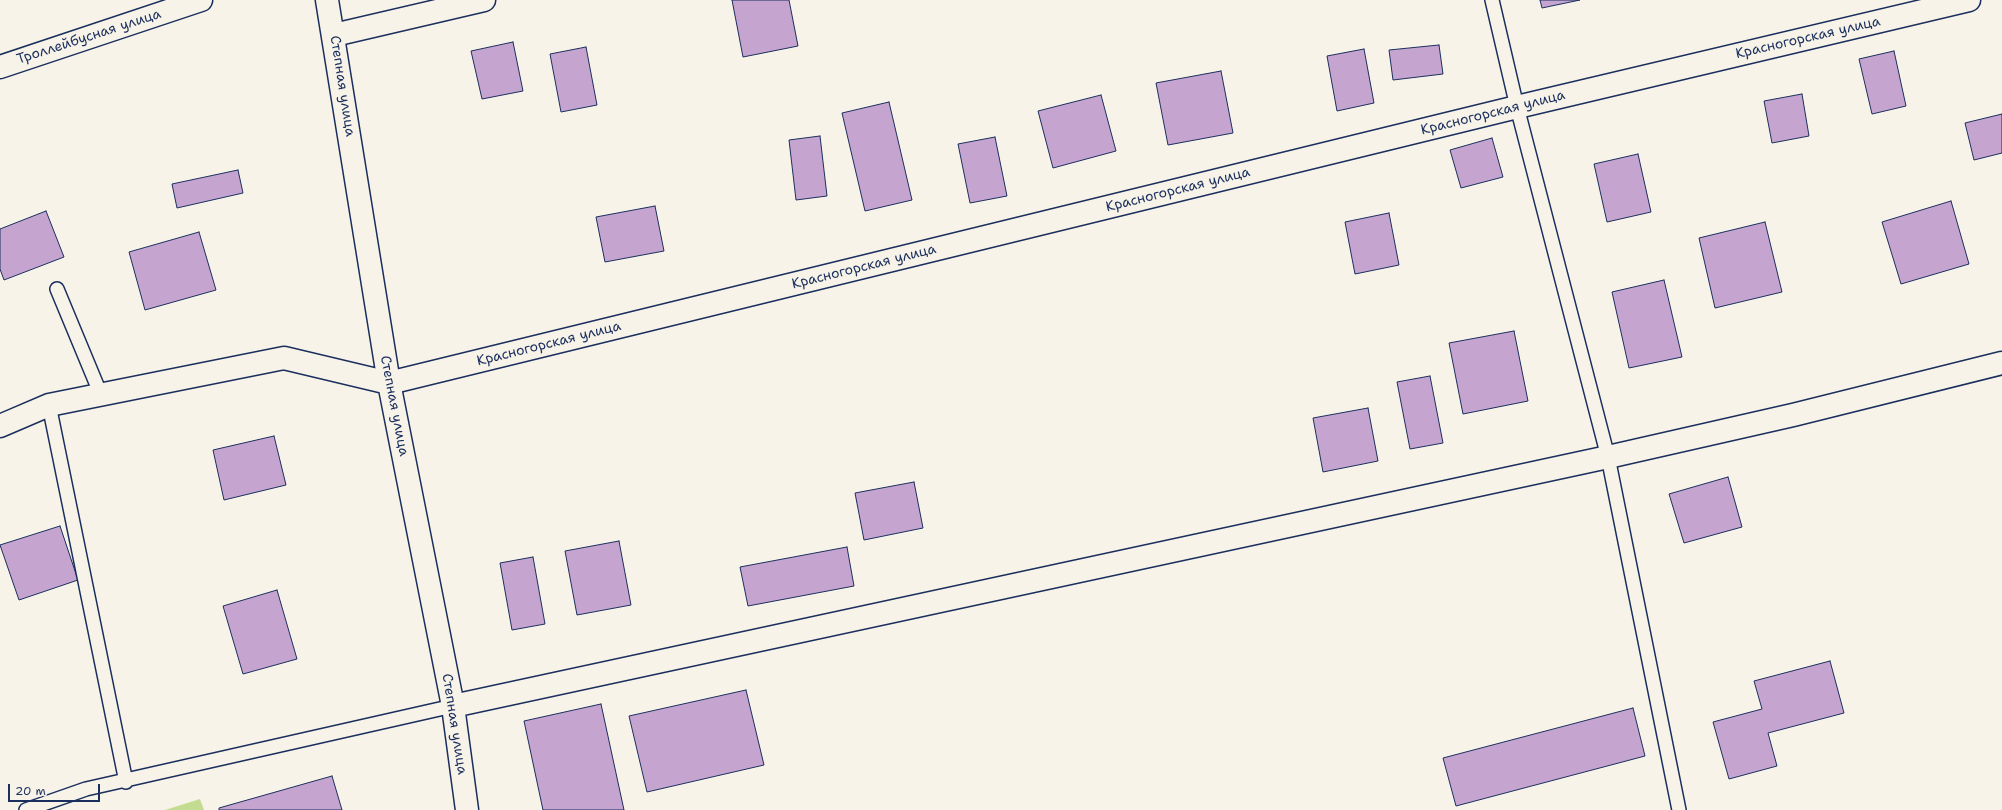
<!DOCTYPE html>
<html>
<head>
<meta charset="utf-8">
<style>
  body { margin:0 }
  #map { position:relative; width:2002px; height:810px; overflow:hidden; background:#f7f3e8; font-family:"Shantell Sans",sans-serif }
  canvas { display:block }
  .scale { position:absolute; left:8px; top:784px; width:92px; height:18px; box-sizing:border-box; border:2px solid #1b2f5e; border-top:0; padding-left:5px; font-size:12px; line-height:14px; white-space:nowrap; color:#1b2f5e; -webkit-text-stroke:3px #f7f3e8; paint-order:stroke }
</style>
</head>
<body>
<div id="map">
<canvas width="2002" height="810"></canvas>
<div class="scale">20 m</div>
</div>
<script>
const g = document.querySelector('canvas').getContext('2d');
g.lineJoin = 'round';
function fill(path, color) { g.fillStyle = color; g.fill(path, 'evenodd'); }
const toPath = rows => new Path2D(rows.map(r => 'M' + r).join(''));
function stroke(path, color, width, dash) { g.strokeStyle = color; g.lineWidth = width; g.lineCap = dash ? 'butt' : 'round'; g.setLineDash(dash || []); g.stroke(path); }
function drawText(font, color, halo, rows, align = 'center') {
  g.font = font + ' "Shantell Sans",sans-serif'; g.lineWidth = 3; g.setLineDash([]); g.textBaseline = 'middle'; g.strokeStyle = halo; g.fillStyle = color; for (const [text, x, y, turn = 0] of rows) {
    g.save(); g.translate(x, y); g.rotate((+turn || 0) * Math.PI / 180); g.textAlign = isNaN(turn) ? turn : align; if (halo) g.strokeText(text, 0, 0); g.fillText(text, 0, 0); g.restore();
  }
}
const green = toPath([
  [200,799,204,810,165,810]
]);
const building = toPath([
  [732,0,789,0,798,46,743,57,732,0],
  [1540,0,1580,0,1542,8,1540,0],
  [513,42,523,91,482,99,471,51,513,42],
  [1439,45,1443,74,1393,80,1389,50,1439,45],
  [586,47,597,105,561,112,550,54,586,47],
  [1364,49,1374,103,1337,111,1327,56,1364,49],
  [1894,51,1906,106,1872,114,1859,59,1894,51],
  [1221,71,1233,133,1168,145,1156,83,1221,71],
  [1802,94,1809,136,1772,143,1764,101,1802,94],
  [1101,95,1116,151,1053,168,1038,111,1101,95],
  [889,102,912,200,865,211,842,113,889,102],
  [2002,114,2002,153,1974,160,1965,123,2002,114],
  [820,136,827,196,796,200,789,140,820,136],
  [995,137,1007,196,970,203,958,144,995,137],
  [1492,138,1503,177,1461,188,1450,150,1492,138],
  [1638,154,1651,212,1607,222,1594,164,1638,154],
  [238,170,243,193,177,208,172,184,238,170],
  [1951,201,1969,264,1901,284,1882,222,1951,201],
  [655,206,664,251,605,262,596,217,655,206],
  [46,211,64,257,4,280,0,269,0,229,46,211],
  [1389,213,1399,265,1355,274,1345,222,1389,213],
  [1765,222,1782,292,1715,308,1699,238,1765,222],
  [199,232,216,290,145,310,129,252,199,232],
  [1664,280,1682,357,1629,368,1612,292,1664,280],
  [1514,331,1528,401,1463,414,1449,343,1514,331],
  [1430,376,1443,443,1410,449,1397,382,1430,376],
  [1368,408,1378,461,1323,472,1313,418,1368,408],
  [274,436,286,485,224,500,213,450,274,436],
  [1728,477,1742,527,1684,543,1669,494,1728,477],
  [914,482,923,528,864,540,855,493,914,482],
  [60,526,78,580,19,600,0,545,60,526],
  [619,541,631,605,577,615,565,551,619,541],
  [847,547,854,586,748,606,740,567,847,547],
  [533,557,545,624,512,630,500,563,533,557],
  [277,590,297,659,243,674,223,606,277,590],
  [1830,661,1844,713,1768,733,1777,766,1729,779,1713,722,1762,709,1754,681,1830,661],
  [746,690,764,765,647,792,629,716,746,690],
  [601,704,624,810,543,810,524,721,601,704],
  [1633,708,1645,756,1456,806,1443,758,1633,708],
  [332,776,342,810,219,810,219,808,332,776]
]);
const lane = toPath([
  [1492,0,1517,107,1608,457,1679,810],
  [57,289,101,395],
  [49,405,126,782],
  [26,810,86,789,453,706]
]);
const street = toPath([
  [327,0,389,383,453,706,467,810],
  [334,35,484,0],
  [0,67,201,0],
  [0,426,49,405,284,358,389,383,1517,107,1969,0],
  [453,706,1608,457,1793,415,2002,363]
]);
const streetNames = [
  ["Троллейбусная улица",89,37,-18],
  ["Красногорская улица",1808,38,-13],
  ["Степная улица",342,86,81],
  ["Красногорская улица",1493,113,-14],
  ["Красногорская улица",1178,190,-14],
  ["Красногорская улица",864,267,-14],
  ["Красногорская улица",549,344,-14],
  ["Степная улица",394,406,79],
  ["Степная улица",454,724,81]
];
fill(green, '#c4dc92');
fill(building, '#c5a4cf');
stroke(building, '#1b2f5e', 1);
stroke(lane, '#1b2f5e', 16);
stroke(street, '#1b2f5e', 25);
stroke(lane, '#f7f3e8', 13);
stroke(street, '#f7f3e8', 22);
drawText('14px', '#1b2f5e', '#f7f3e8', streetNames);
</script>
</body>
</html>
